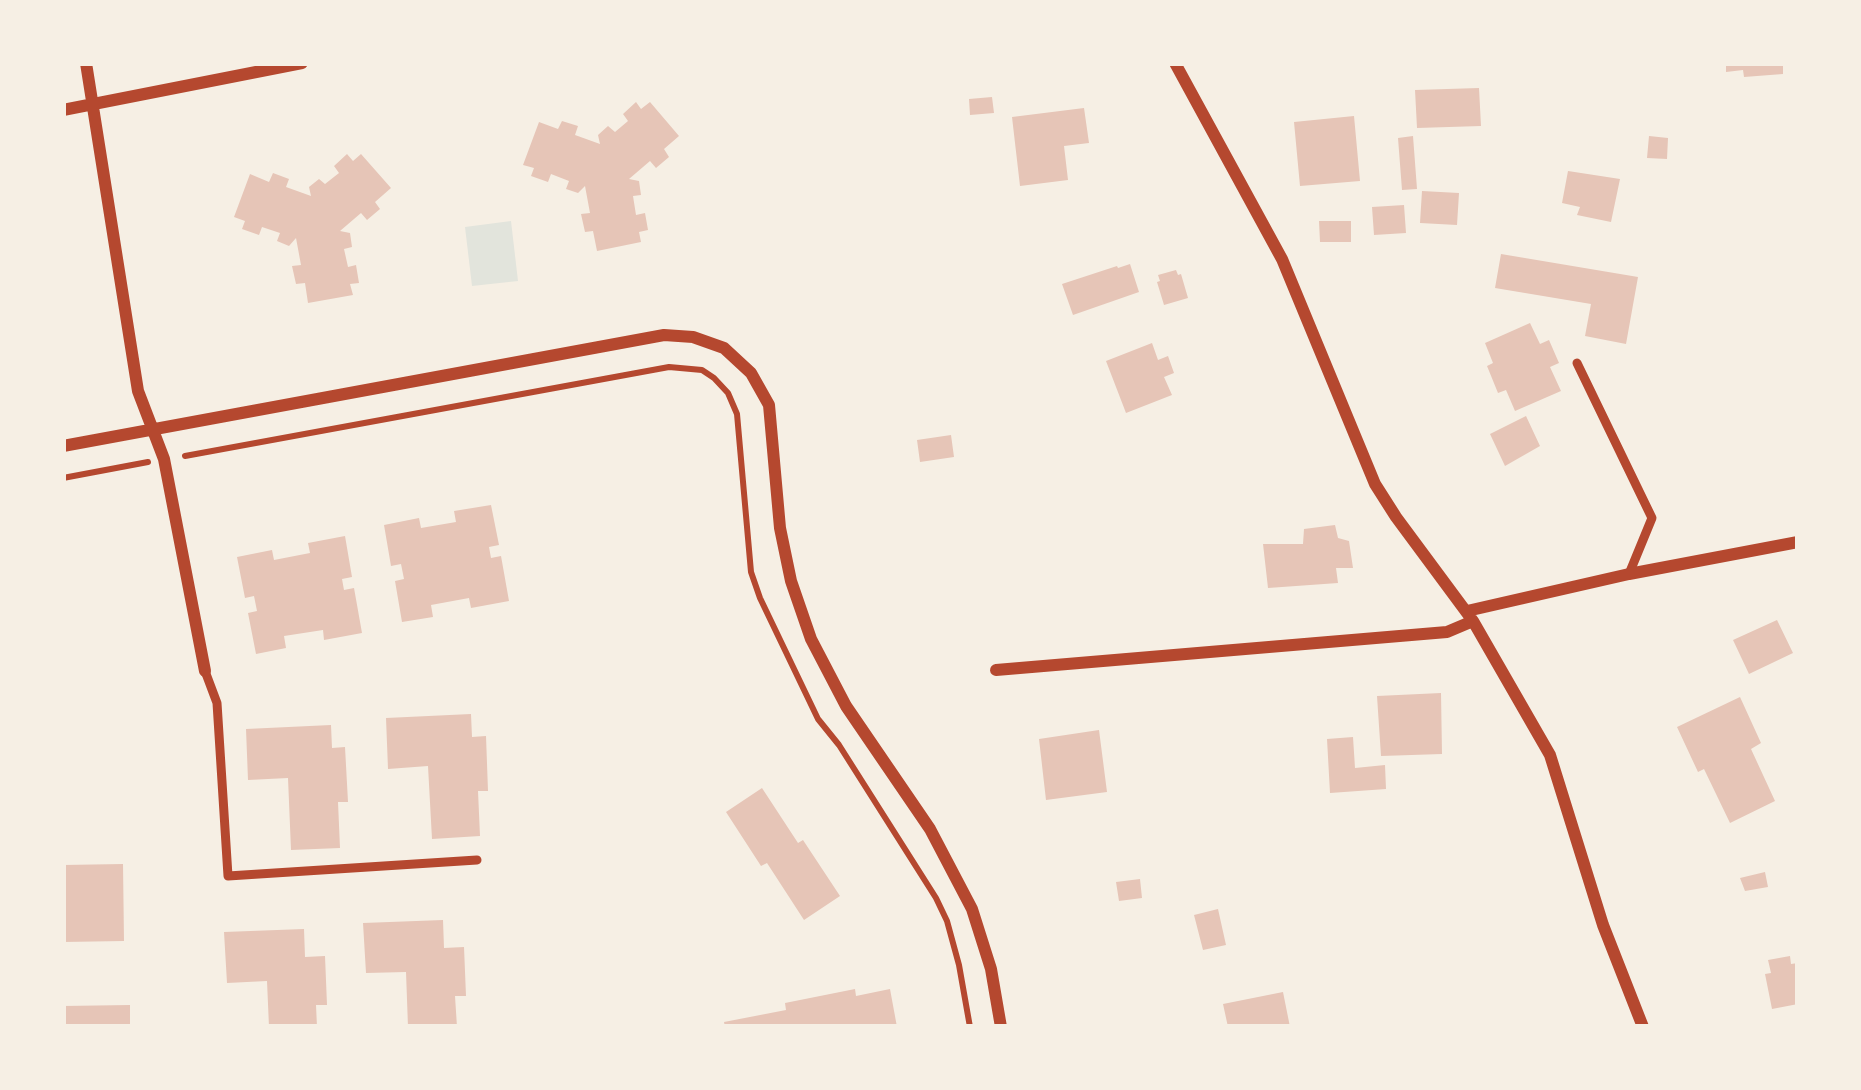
<!DOCTYPE html>
<html>
<head>
<meta charset="utf-8">
<style>
  body { margin:0 }
  #map { position:relative; width:1861px; height:1090px; overflow:hidden; background:#f6efe4; font-family:"Roboto Condensed",sans-serif }
  canvas { display:block }
  .frame { position:absolute; inset:0; border:66px solid #f6efe4; pointer-events:none }
</style>
</head>
<body>
<div id="map">
<canvas width="1861" height="1090"></canvas>
<div class="frame"></div>
</div>
<script>
const g = document.querySelector('canvas').getContext('2d');
g.lineJoin = 'round';
function fill(path, color) { g.fillStyle = color; g.fill(path, 'evenodd'); }
const toPath = rows => new Path2D(rows.map(r => 'M' + r).join(''));
function stroke(path, color, width, dash) { g.strokeStyle = color; g.lineWidth = width; g.lineCap = dash ? 'butt' : 'round'; g.setLineDash(dash || []); g.stroke(path); }
const green = toPath([
  [511,221,518,281,472,286,465,227]
]);
const building = toPath([
  [1726,63,1783,63,1783,74,1744,77,1743,70,1726,72],
  [1479,88,1481,126,1417,128,1415,90],
  [992,97,994,113,970,115,969,99],
  [636,102,641,109,650,102,679,136,664,149,669,157,656,168,650,161,629,179,639,181,641,195,633,196,636,215,645,213,648,230,639,232,641,242,597,251,593,231,585,232,581,214,590,213,585,186,578,193,566,189,569,181,551,174,548,182,531,176,534,168,523,165,539,122,558,129,562,121,578,126,575,135,600,144,598,135,608,126,615,132,628,121,623,114],
  [1084,108,1089,143,1064,146,1068,180,1020,186,1012,117],
  [1354,116,1360,181,1300,186,1294,122],
  [1413,136,1417,189,1402,190,1398,138],
  [1649,136,1668,138,1667,159,1647,158],
  [347,154,353,161,361,154,391,188,375,202,380,209,367,220,361,213,340,231,350,233,352,247,344,249,348,267,356,265,359,283,350,284,353,295,308,303,305,283,296,284,292,266,301,265,296,238,289,246,277,241,280,233,262,227,259,235,242,229,245,221,234,217,250,174,269,182,273,173,289,179,286,187,311,196,309,187,319,179,325,184,339,173,334,166],
  [1568,171,1620,179,1611,222,1577,215,1580,207,1562,203],
  [1422,191,1459,193,1457,225,1420,223],
  [1404,205,1406,233,1374,235,1372,207],
  [1319,221,1351,221,1351,242,1320,242],
  [1501,254,1638,277,1626,344,1585,336,1591,304,1495,288],
  [1130,264,1139,292,1073,315,1062,284,1117,266,1118,268],
  [1176,270,1178,275,1181,274,1188,298,1164,305,1157,282,1160,281,1158,275],
  [1530,323,1540,344,1549,340,1559,363,1550,367,1561,391,1515,411,1506,390,1498,393,1487,366,1493,363,1485,343],
  [1152,343,1158,360,1168,356,1174,373,1164,377,1172,395,1126,413,1106,361],
  [1526,416,1540,446,1505,466,1490,434],
  [951,435,954,457,920,462,917,440],
  [491,505,499,545,489,547,491,558,501,556,509,601,471,608,469,598,431,605,433,617,402,622,395,581,404,579,401,564,391,566,384,525,419,518,421,528,456,522,454,511],
  [1335,525,1338,538,1349,541,1353,568,1336,568,1338,583,1268,588,1263,544,1303,544,1304,529],
  [345,536,352,577,342,579,344,590,354,588,362,633,324,640,323,630,284,636,286,648,256,654,248,613,257,611,254,596,245,598,237,557,272,550,274,560,310,553,308,543],
  [1777,620,1793,653,1749,674,1733,640],
  [1441,693,1442,754,1381,756,1377,696],
  [1740,697,1761,743,1751,749,1775,801,1730,823,1704,769,1698,772,1677,727],
  [471,714,472,737,486,736,488,791,478,791,480,836,432,839,428,766,388,769,386,718],
  [331,725,332,748,345,747,348,802,338,802,340,848,291,850,288,778,248,780,246,729],
  [1099,730,1107,792,1046,800,1039,739],
  [1353,737,1355,768,1385,765,1386,789,1330,793,1327,739],
  [762,788,798,843,803,840,840,896,804,920,767,863,761,866,726,812],
  [123,864,124,941,63,942,63,865],
  [1765,872,1768,887,1745,891,1740,878],
  [1140,879,1142,898,1119,901,1116,882],
  [1218,909,1226,945,1203,950,1194,915],
  [443,920,444,948,464,947,466,996,455,996,457,1027,408,1027,406,972,366,973,363,923],
  [304,929,305,957,325,956,327,1005,316,1005,317,1027,269,1027,267,981,227,983,224,932],
  [1790,956,1791,964,1798,963,1798,1004,1772,1009,1765,974,1771,973,1768,960],
  [855,989,856,996,890,989,897,1027,725,1027,724,1022,786,1010,785,1003],
  [1283,992,1290,1027,1228,1027,1223,1004],
  [130,1005,130,1027,63,1027,63,1006]
]);
const path = toPath([
  [185,456,669,367,702,370,714,378,728,393,737,414,751,572,760,598,818,719,839,745,936,898,947,921,959,965,970,1027],
  [63,478,148,462]
]);
const service = toPath([
  [1577,363,1652,518,1629,574],
  [205,671,217,703,228,876,477,860]
]);
const minor = toPath([
  [86,63,138,391,164,459,205,671],
  [1175,63,1282,259,1375,484,1396,517,1473,621,1550,755,1603,925,1643,1027],
  [63,110,302,63],
  [63,446,664,335,693,337,724,348,751,373,769,405,780,528,791,581,811,639,846,706,930,829,972,909,991,969,1001,1027],
  [1467,611,1629,574,1798,542],
  [996,670,1447,632,1473,621]
]);
fill(green, '#e2e4dc');
fill(building, '#e6c5b7');
stroke(path, '#b5482f', 6);
stroke(service, '#b5482f', 9);
stroke(minor, '#b5482f', 12);
</script>
</body>
</html>
